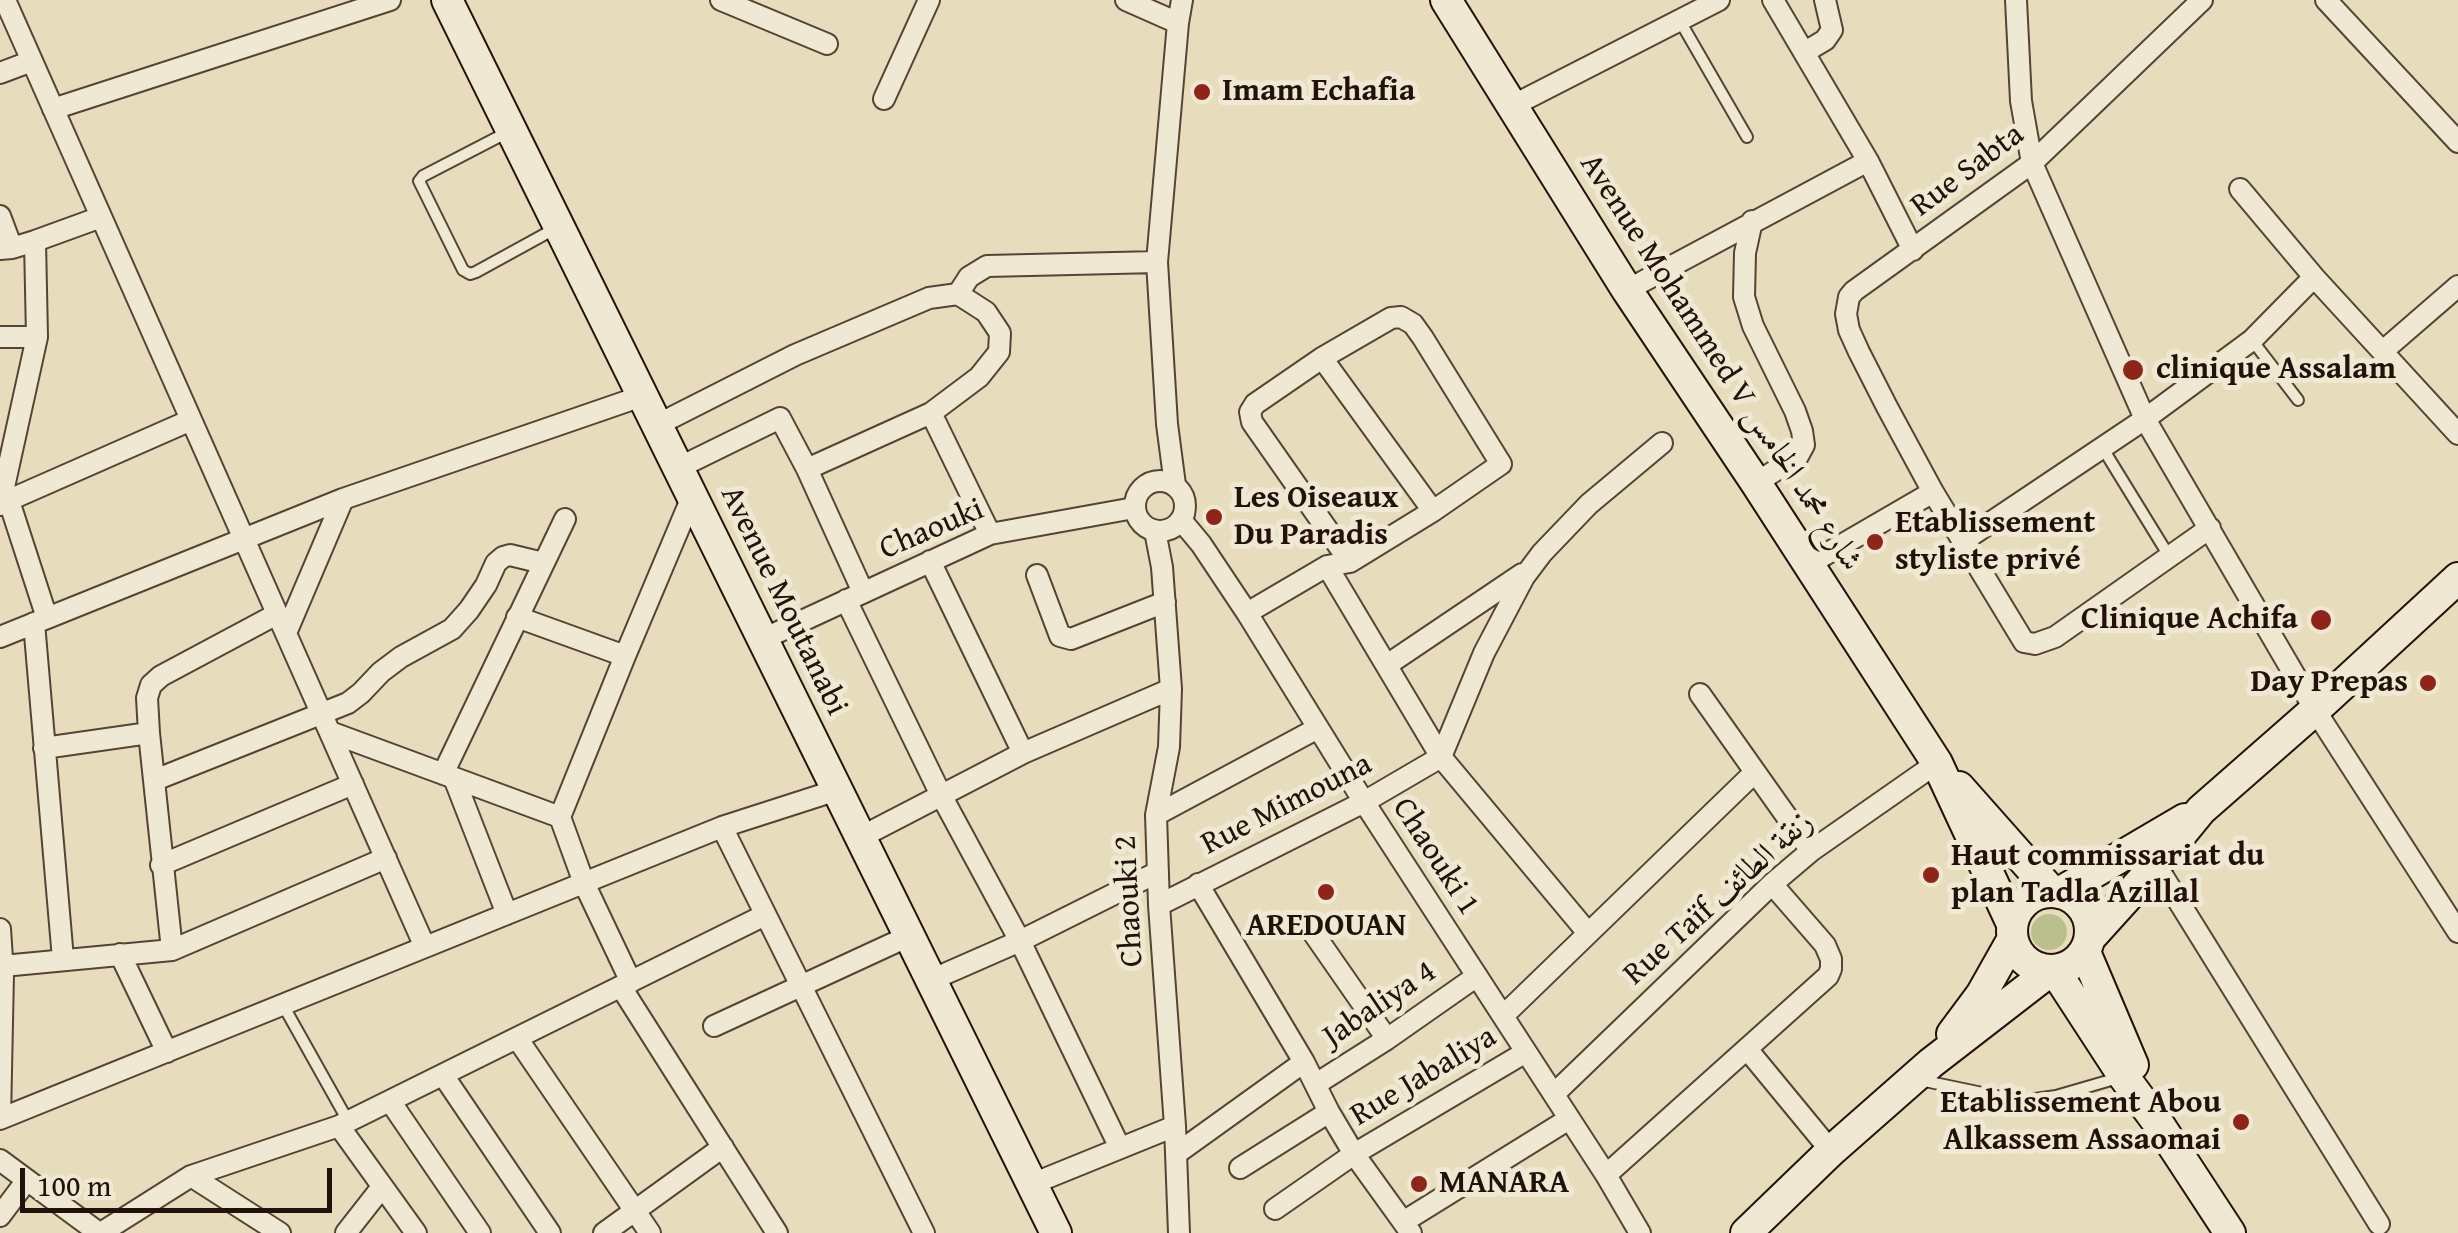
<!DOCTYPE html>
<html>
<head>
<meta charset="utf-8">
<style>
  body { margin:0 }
  #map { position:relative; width:2458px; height:1233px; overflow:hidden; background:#e7ddbc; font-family:"Gentium Book Plus",serif }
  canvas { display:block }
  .scale { position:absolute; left:20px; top:1168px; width:312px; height:45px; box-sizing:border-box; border:5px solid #241109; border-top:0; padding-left:12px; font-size:30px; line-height:35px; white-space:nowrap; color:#241109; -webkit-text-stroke:8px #efe9d3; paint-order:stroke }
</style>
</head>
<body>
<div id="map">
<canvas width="2458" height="1233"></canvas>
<div class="scale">100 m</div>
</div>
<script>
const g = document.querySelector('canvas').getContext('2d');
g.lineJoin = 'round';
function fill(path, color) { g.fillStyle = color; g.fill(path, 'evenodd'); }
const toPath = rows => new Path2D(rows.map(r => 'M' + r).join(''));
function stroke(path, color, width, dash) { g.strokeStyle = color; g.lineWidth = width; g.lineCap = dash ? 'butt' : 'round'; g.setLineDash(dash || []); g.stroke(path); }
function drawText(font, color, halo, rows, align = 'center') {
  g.font = font + ' "Gentium Book Plus",Amiri,serif'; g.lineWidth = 10; g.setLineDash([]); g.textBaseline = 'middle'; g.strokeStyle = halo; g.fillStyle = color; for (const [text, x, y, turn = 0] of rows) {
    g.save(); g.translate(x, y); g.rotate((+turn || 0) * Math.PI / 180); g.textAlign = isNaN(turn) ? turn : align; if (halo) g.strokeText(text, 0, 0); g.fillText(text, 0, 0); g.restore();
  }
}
const green = toPath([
  '2031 932a18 18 0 1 1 36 0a18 18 0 1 1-36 0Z'
]);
const lane = toPath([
  [1680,21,1747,137],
  [506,133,423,176,419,181,463,270,470,274,476,272,558,227],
  [2252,340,2298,400],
  [2102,447,2169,556],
  [283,1005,348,1121],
  [1920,1080,2021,1101,2056,1096,2118,1078]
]);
const street = toPath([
  [5,0,425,947],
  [721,0,827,44],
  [1126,0,1178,23],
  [1773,0,1868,161,1913,250],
  [2016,0,2021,101,2032,163,2145,419,2315,710,2458,932],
  [2202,0,2032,163,1854,291,1849,297,1846,314,1849,330,1859,352,1887,407,1933,492,2024,642,2035,644,2055,637,2210,528],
  [2326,0,2458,142],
  [1805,52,1825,40,1832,30,1825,0],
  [0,73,32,61],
  [884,99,929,0],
  [1512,106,1719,0],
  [53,109,390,0],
  [2240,189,2314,277,2458,434],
  [0,216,12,248],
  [1752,221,1745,253,1744,297,1753,326,1795,411,1802,431,1804,445,1798,456,1756,483],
  [0,249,12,248,35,241,101,217],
  [1627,290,1868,161],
  [958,294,969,277,987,266,1157,262],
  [0,337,37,337],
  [2383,351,2458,286],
  [1322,358,1433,511],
  [931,413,990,534],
  [657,425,795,355,929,298,958,294,986,312,1000,333,999,352,979,377,931,413,807,469],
  [678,468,780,418,807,469,863,592],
  '1135 506a25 25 0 1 1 50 0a25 25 0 1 1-50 0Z',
  [1175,485,1167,424,1157,262,1178,23,1182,0],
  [9,501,47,618],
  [0,504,191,420],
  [0,505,37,337,35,241],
  [1184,514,1181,520,1201,544,1247,613,1364,802,1606,1175,1640,1233],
  [1155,531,1162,567,1171,689,1169,747,1156,815,1159,905,1175,1126,1179,1233],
  [1963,541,2145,419,2252,340,2314,277],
  [930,561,1023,753],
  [1809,564,1933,492],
  [1327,566,1441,757,1588,933],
  [1037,575,1060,636,1071,639,1165,602],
  [846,600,941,795,1020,941,1120,1148],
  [1247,613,1327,566,1350,562,1433,511,1501,464,1423,338,1413,324,1401,317,1391,318,1322,358,1255,404,1250,412,1252,422,1350,562],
  [517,617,625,656],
  [34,623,63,959],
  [286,633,343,499],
  [0,637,343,499,642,396],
  [763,639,990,534,1134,508],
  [1387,665,1522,574],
  [1700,694,1811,851],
  [330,732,560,817],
  [44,748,149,733],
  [443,774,565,519],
  [454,778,507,914],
  [155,780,348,703,361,693,381,672,401,657,452,629,469,610,486,585,496,563,503,557,510,555,543,563],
  [1156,815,1318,728],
  [722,827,924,1233],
  [861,837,1023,753,1171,689],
  [161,865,353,784],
  [2156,865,2379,1224],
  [1198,884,1304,1062,1329,1112,1354,1154,1411,1233],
  [1159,905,1364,802,1441,757,1484,653,1524,577,1542,553,1589,504,1662,443],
  [0,929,3,974,0,1119,722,827,837,790],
  [1314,934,1387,1039],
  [172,950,149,733,147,698,151,685,161,676,277,614],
  [120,954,167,1052],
  [3,966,172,950,386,858],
  [931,980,1020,941,1158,872],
  [631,982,584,883,560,817,625,656,692,497],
  [621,987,777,1233],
  [1503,1016,1754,773],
  [714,1026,909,936],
  [517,1038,650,1233],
  [1747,1049,1831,1151],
  [443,1075,550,1233],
  [1316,1084,1387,1039,1477,976],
  [1554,1094,1772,884,1811,851,1937,763],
  [390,1101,480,1233],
  [339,1126,416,1233],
  [1176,1154,1304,1062],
  [0,1160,99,1233],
  [1240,1168,1329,1112],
  [1606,1175,1828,976,1831,969,1831,959,1825,945,1772,884],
  [191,1176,280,1233],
  [1032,1184,1175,1126],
  [1275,1209,1354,1154,1526,1052],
  [0,1216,27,1180],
  [1403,1222,1569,1119],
  [101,1233,191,1176,339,1126,765,915],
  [346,1233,382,1187],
  [604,1233,723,1147]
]);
const secondary = toPath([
  [447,0,1056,1233],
  [1446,0,1627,290,1756,483,1937,763,2012,924],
  [1959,787,2052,892],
  '2012 931a39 39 0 1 1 78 0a39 39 0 1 1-78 0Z',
  [2059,893,2185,819],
  [2090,938,2156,865,2201,810,2315,710,2458,578],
  [2085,952,2133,1065],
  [2055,971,2124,1077,2158,1123,2230,1233],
  [1952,1034,1981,995,2012,940],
  [1746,1233,1831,1151,1931,1063,2050,971]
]);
const markers = [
  [1202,92,10,"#8f2418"],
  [2133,370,12,"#8f2418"],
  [1214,517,10,"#8f2418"],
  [1875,542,10,"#8f2418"],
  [2321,620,12,"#8f2418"],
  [2428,683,10,"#8f2418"],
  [1931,875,10,"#8f2418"],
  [1326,892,10,"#8f2418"],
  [2241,1122,10,"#8f2418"],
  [1419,1184,10,"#8f2418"]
];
const poiNames = [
  ["Imam Echafia",1222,92],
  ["clinique Assalam",2156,370],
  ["Les Oiseaux",1234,499],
  ["Du Paradis",1234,536],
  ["Etablissement",1895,524],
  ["styliste privé",1895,561],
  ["Clinique Achifa",2298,620,"right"],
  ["Day Prepas",2408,683,"right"],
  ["Haut commissariat du",1951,857],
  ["plan Tadla Azillal",1951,894],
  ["AREDOUAN",1326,927,"center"],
  ["Etablissement Abou",2221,1104,"right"],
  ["Alkassem Assaomai",2221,1141,"right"],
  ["MANARA",1439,1184]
];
const streetNames = [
  ["Rue Sabta",1968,171,-37],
  ["Avenue Mohammed V شارع محمد الخامس",1720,363,57],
  ["Chaouki",932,530,-23],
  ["Avenue Moutanabi",783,601,64],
  ["Rue Mimouna",1287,805,-27],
  ["Chaouki 1",1435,857,57],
  ["Rue Taïf زنقة الطائف",1719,899,-42],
  ["Chaouki 2",1130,901,-93],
  ["Jabaliya 4",1380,1005,-34],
  ["Rue Jabaliya",1424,1077,-31]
];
fill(green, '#b9c08e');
stroke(lane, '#554436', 14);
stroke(street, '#554436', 24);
stroke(secondary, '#241109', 34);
stroke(lane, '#efe9d3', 10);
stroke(street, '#efe9d3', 20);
stroke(secondary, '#efe9d3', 30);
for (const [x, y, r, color] of markers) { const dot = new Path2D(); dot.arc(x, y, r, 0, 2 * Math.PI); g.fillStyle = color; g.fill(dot); stroke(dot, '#efe9d3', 4); }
drawText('bold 32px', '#241109', '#efe9d3', poiNames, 'left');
drawText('32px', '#241109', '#efe9d3', streetNames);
</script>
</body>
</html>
